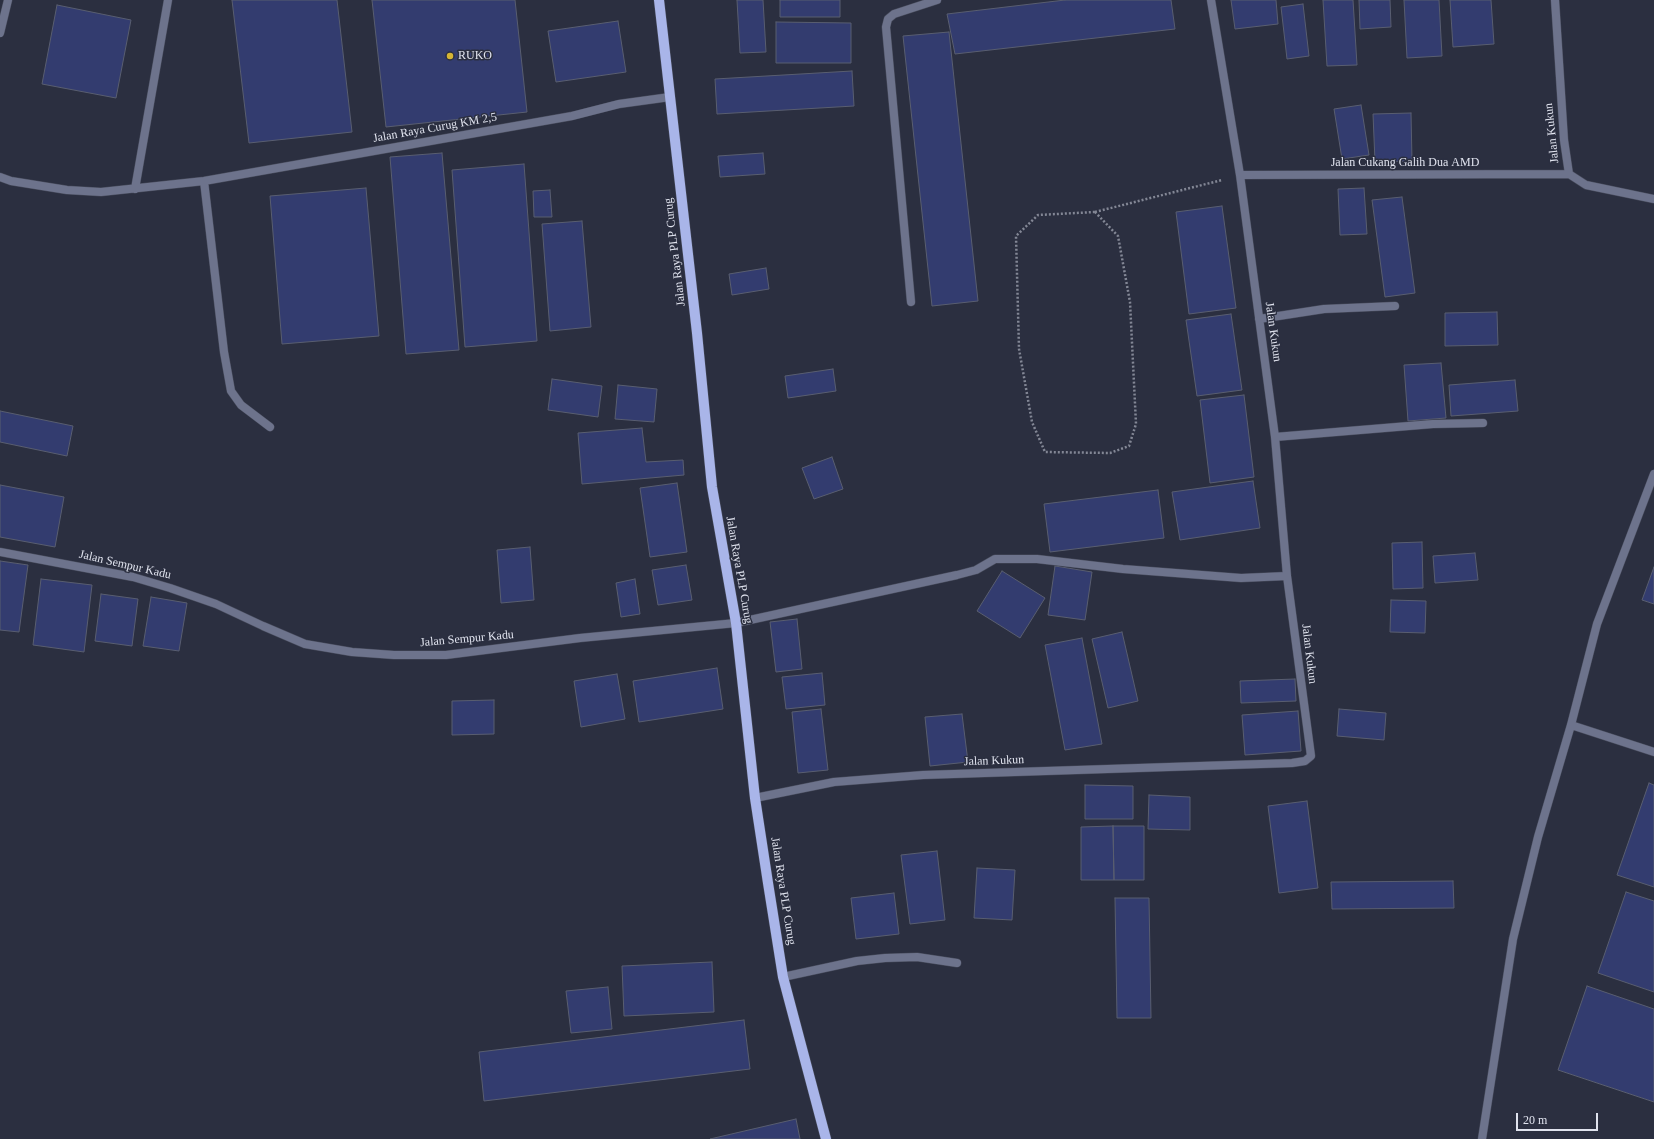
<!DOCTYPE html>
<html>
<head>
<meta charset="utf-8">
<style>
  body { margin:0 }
  #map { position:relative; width:1654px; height:1139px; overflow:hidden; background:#2b2f40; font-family:Georgia,serif }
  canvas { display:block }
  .scale { position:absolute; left:1516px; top:1113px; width:82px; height:18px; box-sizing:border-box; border:2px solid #e0e3ee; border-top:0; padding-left:5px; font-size:12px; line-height:14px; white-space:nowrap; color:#e0e3ee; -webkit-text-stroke:3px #2b2f40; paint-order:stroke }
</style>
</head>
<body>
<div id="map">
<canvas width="1654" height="1139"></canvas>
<div class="scale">20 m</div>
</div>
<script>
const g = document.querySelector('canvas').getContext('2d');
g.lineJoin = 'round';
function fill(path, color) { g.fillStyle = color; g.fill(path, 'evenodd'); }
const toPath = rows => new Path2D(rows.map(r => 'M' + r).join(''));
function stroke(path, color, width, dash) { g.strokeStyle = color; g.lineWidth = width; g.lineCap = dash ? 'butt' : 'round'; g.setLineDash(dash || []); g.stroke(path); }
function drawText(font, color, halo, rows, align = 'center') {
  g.font = font + ' Georgia,serif'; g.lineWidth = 3; g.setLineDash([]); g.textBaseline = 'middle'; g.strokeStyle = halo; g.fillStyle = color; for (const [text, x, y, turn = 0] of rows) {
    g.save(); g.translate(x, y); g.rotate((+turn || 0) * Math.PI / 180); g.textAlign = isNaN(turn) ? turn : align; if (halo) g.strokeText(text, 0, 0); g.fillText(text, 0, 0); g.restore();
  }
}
const building = toPath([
  [232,0,337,0,352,132,249,143,232,0],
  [372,0,515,0,527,112,386,127,372,0],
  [737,0,763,0,766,52,740,53,737,0],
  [780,0,840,0,840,17,780,17,780,0],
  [1065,0,1171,0,1175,29,955,54,947,14,1065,0],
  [1231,0,1276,0,1278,24,1235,29,1231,0],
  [1323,0,1353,0,1357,65,1327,66,1323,0],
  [1359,0,1390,0,1391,27,1360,29,1359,0],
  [1404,0,1439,0,1442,56,1407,58,1404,0],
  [1450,0,1491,0,1494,44,1453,47,1450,0],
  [1303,4,1309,56,1287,59,1281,7,1303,4],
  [57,5,131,20,116,98,42,84,57,5],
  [618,21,626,72,556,82,548,31,618,21],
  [776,22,851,23,851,63,776,63,776,22],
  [949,32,978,301,932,306,903,36,949,32],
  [852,71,854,106,717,114,715,79,852,71],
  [1361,105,1369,155,1342,159,1334,109,1361,105],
  [1411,113,1412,161,1375,162,1373,114,1411,113],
  [442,153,459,350,406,354,390,157,442,153],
  [763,153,765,174,720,177,718,156,763,153],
  [524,164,537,341,465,347,452,170,524,164],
  [366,188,379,336,282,344,270,196,366,188],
  [1364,188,1367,234,1340,235,1338,189,1364,188],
  [550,190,552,217,534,217,533,191,550,190],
  [1402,197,1415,293,1385,297,1372,200,1402,197],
  [1222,206,1236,308,1189,314,1176,212,1222,206],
  [582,221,591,327,550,331,542,224,582,221],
  [766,268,769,289,732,295,729,274,766,268],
  [1497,312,1498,345,1445,346,1445,313,1497,312],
  [1231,314,1242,390,1197,396,1186,320,1231,314],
  [1441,363,1446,418,1408,421,1404,365,1441,363],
  [833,369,836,391,788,398,785,376,833,369],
  [552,379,602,386,598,417,548,410,552,379],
  [1515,380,1518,411,1451,416,1449,385,1515,380],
  [618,385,657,389,654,422,615,419,618,385],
  [1244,395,1254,477,1210,483,1200,400,1244,395],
  [0,411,73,426,67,456,0,442,0,411],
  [642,428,646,462,683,460,684,475,582,484,578,433,642,428],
  [832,457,843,489,814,499,802,468,832,457],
  [1253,481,1260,528,1180,540,1172,492,1253,481],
  [677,483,687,552,650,557,640,488,677,483],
  [0,485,64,497,55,547,0,537,0,485],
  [1158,490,1164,538,1050,552,1044,504,1158,490],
  [1422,542,1423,588,1393,589,1392,543,1422,542],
  [530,547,534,600,501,603,497,550,530,547],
  [1475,553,1478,580,1435,583,1433,556,1475,553],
  [0,561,28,565,19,632,0,630,0,561],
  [686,565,692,600,658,605,652,570,686,565],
  [1055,566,1092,572,1085,620,1048,615,1055,566],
  [1654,567,1654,604,1642,600,1654,567],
  [1002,571,1045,598,1020,638,977,611,1002,571],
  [41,579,92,585,84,652,33,645,41,579],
  [635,579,640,614,621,617,616,583,635,579],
  [101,594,138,599,132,646,95,641,101,594],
  [151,597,187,603,179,651,143,646,151,597],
  [1391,600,1426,601,1425,633,1390,632,1391,600],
  [797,619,802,669,776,672,770,622,797,619],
  [1122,632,1138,701,1108,708,1092,639,1122,632],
  [1082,638,1102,744,1065,750,1045,645,1082,638],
  [717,668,723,709,639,722,633,681,717,668],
  [822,673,825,705,786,709,782,677,822,673],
  [617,674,625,719,581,727,574,681,617,674],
  [1295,679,1296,701,1241,703,1240,681,1295,679],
  [494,700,494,734,452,735,452,701,494,700],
  [821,709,828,770,798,773,792,712,821,709],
  [1339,709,1386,713,1384,740,1337,736,1339,709],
  [1298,711,1301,751,1245,755,1242,715,1298,711],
  [962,714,968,762,930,766,925,717,962,714],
  [1649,783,1654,785,1654,887,1617,875,1649,783],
  [1085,785,1133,786,1133,819,1085,819,1085,785],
  [1149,795,1190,797,1190,830,1148,829,1149,795],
  [1307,801,1318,888,1279,893,1268,806,1307,801],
  [1113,826,1114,880,1081,880,1081,827,1113,826],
  [1113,826,1144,826,1144,880,1114,880,1113,826],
  [937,851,945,920,910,924,901,855,937,851],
  [977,868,1015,870,1012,920,974,918,977,868],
  [1453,881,1454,908,1332,909,1331,882,1453,881],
  [1626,892,1654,901,1654,992,1598,973,1626,892],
  [894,893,899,934,856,939,851,898,894,893],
  [1115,898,1149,898,1151,1018,1117,1018,1115,898],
  [712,962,714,1012,624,1016,622,966,712,962],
  [1587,986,1654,1009,1654,1102,1558,1070,1587,986],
  [608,987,612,1029,571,1033,566,991,608,987],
  [744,1020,750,1069,484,1101,479,1052,744,1020],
  [796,1119,800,1139,710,1139,796,1119]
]);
const path = toPath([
  [1095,212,1118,236,1130,302,1136,424,1129,446,1110,453,1045,452,1032,422,1019,349,1016,236,1038,215,1095,212],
  [1095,212,1222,180]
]);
const lane = toPath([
  [0,33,8,0],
  [0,177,11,181,67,190,101,192,204,181,572,116,619,104,670,97],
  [204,181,224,352,231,391,241,405,270,427],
  [135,189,168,0],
  [911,302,886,27,888,19,894,14,937,0],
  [1571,725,1654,752],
  [1482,1139,1513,939,1538,837,1571,725,1597,624,1654,474]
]);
const street = toPath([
  [1555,0,1564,140,1569,174,1586,185,1654,199],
  [1240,175,1569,174],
  [1259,319,1324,309,1395,306],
  [1275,437,1433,424,1483,423],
  [0,552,133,577,170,588,216,604,263,626,305,644,352,652,394,655,446,655,580,638,736,623,957,575,976,570,995,559,1037,559,1123,569,1241,578,1287,576],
  [755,798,834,782,923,775,1292,763,1305,761,1311,756,1287,576,1275,437,1240,175,1211,0],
  [783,977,857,961,885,958,917,957,957,963]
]);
const primary = toPath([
  [659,0,697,333,712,487,736,623,755,798,768,883,783,977,826,1139]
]);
const markers = [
  [450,56,4,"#d6b534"]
];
const poiNames = [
  ["RUKO",458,56]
];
const streetNames = [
  ["Jalan Raya Curug KM 2,5",435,128,-10],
  ["Jalan Kukun",1552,133,-96],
  ["Jalan Cukang Galih Dua AMD",1405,163],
  ["Jalan Raya PLP Curug",675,252,-97],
  ["Jalan Kukun",1273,332,82],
  ["Jalan Sempur Kadu",125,565,13],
  ["Jalan Raya PLP Curug",739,570,80],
  ["Jalan Sempur Kadu",467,639,-5],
  ["Jalan Kukun",1309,654,83],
  ["Jalan Kukun",994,761,-2],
  ["Jalan Raya PLP Curug",783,891,81]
];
fill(building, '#333c6f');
stroke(building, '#595e70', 1);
stroke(lane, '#484c5c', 9);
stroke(street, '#484c5c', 9);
stroke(primary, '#484c5c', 11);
stroke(path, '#838795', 2.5, [2, 2]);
stroke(lane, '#6d738c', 8);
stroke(street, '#6d738c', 8);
stroke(primary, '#a9b5e9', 10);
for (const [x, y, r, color] of markers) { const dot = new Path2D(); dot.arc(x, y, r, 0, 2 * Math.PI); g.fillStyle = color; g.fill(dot); stroke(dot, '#2b2f40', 1.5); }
drawText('12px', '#e0e3ee', '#2b2f40', poiNames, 'left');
drawText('12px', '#e0e3ee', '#2b2f40', streetNames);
</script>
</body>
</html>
